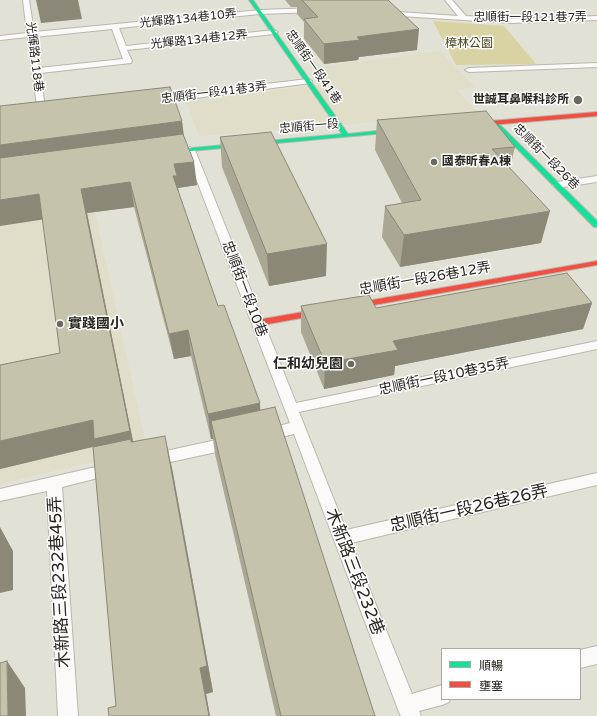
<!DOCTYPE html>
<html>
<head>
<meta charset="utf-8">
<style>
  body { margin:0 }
  #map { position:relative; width:597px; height:716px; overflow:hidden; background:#e2e1d5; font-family:"Varela Round","Noto Sans TC",sans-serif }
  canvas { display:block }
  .legend { position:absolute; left:441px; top:648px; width:140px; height:52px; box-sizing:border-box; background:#fff; border:1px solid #a9a9a5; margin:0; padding:5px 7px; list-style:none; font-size:12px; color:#29271f }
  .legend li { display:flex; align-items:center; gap:8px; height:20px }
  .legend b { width:20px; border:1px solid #a9a9a5 }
</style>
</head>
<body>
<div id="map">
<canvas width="597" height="716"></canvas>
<ul class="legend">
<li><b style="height:5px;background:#16e098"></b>順暢</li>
<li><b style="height:5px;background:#f24e42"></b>壅塞</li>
</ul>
</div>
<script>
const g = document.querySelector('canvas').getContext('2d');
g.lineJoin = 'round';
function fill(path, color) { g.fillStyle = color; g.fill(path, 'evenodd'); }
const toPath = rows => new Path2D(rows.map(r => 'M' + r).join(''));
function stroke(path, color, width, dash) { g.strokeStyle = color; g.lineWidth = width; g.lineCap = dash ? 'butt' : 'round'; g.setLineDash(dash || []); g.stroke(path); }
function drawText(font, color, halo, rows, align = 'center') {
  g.font = font + ' "Varela Round","Noto Sans TC",sans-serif'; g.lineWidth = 3; g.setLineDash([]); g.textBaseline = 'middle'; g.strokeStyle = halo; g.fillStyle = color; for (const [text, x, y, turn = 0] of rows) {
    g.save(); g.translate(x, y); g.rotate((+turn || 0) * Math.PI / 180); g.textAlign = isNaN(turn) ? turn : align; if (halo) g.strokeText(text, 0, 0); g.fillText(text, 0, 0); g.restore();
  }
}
const built = toPath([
  [440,51,475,87,457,90,479,114,199,136,186,101,326,84,318,67],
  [89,185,147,449,0,484,0,199]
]);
const green = toPath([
  [433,21,504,26,536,64,456,65]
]);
const lane = toPath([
  [23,0,29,0,34,32,260,10,315,8,318,10,315,12,260,14,119,28,126,46,274,30,278,32,274,34,127,50,132,61,131,63,40,73,46,114,42,117,38,114,28,37,0,40,0,36,27,33,23,0],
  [112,29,123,59,39,68,35,37,112,29],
  [445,0,452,0,466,16,511,19,597,16,597,20,511,23,384,15,381,13,384,11,458,16,445,0],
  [597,63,597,67,469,72,465,70,469,68,597,63],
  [308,79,312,81,311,83,157,103,153,100,157,97,308,79],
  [190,147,195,150,296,403,597,341,597,349,299,412,346,530,597,473,597,485,351,543,412,694,442,685,442,699,450,699,449,702,442,705,419,711,421,716,401,716,399,712,294,434,265,441,260,439,258,435,260,431,290,423,185,150,190,147],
  [597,176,597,182,557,188,552,185,557,182,597,176],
  [230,437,235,439,237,443,235,447,230,449,152,466,147,464,145,460,147,456,152,454,230,437],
  [113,463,118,465,120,469,118,473,62,487,78,716,58,716,47,491,0,501,0,489,113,463],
  [597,646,597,664,580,668,580,650,597,646]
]);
const fast = toPath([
  [249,0,253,0,348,134,406,128,408,129,408,131,158,154,158,152,160,151,342,134,249,0],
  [493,122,497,122,597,221,597,227,594,227,493,124,493,122]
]);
const jam = toPath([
  [597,112,597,116,466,127,463,125,466,123,597,112],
  [597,261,597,265,257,326,253,323,257,320,597,261]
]);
const wall = toPath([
  [285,0,388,0,417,50,359,57,358,60,324,64,304,39,304,22,297,14,297,7,291,7],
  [377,120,515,147,510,168,541,243,400,267,382,237,385,206,402,203,375,150],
  [182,121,183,134,197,185,178,188,179,193,218,306,260,403,260,410,375,716,276,716,215,454,213,439,211,439,191,356,174,359,134,207,87,213,133,442,172,468,213,692,206,694,210,716,109,716,116,706,93,447,0,469,0,365,60,353,43,219],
  [220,137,326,276,269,286,222,167],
  [592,303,583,329,395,366,394,375,324,389,301,332,301,306,376,308]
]);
const shadedWall = toPath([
  [36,0,78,0,82,19,41,23],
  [419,29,417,50,359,57,358,60,324,64,324,44,357,37],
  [182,121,185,144,0,169,0,145],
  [194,162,197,185,178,188,180,200,173,176,174,164],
  [130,182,134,207,87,213,136,456,96,446,0,469,0,441,93,420,81,189],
  [39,194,46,219,0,226,0,200],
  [550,211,541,243,400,267,404,235],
  [327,244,326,276,269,286,267,254],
  [592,303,583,329,395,366,394,375,324,389,325,363,393,341],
  [188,330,191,356,174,359,169,334],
  [260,403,261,428,211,421,213,439,211,439,208,414],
  [165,436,172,468,213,692,206,694,210,716,209,716,200,668],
  [0,527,13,551,13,590,0,593],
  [7,661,25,688,26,716,8,716]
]);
const building = toPath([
  [302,0,388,0,419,29,357,37,360,40,324,44,304,19,318,17,302,0],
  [170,87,182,121,0,145,0,106,170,87],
  [486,111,515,147,492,149,550,211,404,235,385,206,421,200,377,120,486,111],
  [271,132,327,244,267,254,220,137,271,132],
  [183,134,194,162,174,164,177,176,173,176,218,306,224,305,260,403,208,414,188,330,169,334,130,182,81,189,130,431,94,439,93,420,0,441,0,365,60,353,39,194,0,200,0,158,183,134],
  [567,273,592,303,393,341,398,350,325,363,301,306,369,295,376,308,567,273],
  [275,407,375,716,281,716,211,421,275,407],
  [165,436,207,666,200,668,209,716,109,716,108,708,116,706,93,447,131,439,131,442,165,436],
  [7,661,8,716,0,716,0,663,7,661]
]);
const markers = [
  [578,100,5,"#6a685f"],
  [434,162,4,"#6a685f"],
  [60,324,4,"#6a685f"],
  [351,364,4,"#6a685f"]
];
const farStreetnames = [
  ["忠順街一段121巷7弄",530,18],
  ["光輝路134巷10弄",188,19,-6],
  ["光輝路134巷12弄",199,40,-6],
  ["光輝路118巷",34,57,83],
  ["忠順街一段41巷",313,67,55],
  ["忠順街一段41巷3弄",214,93,-7],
  ["忠順街一段",309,127,-5],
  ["忠順街一段26巷",546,157,45]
];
const farParknames = [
  ["樟林公園",469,44]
];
const farPoinames = [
  ["世誠耳鼻喉科診所",569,100],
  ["國泰昕春A棟",442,162,"left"]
];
const streetNames = [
  ["忠順街一段26巷12弄",425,279,-10],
  ["忠順街一段10巷",244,289,69],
  ["忠順街一段10巷35弄",444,377,-12]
];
const poiNames = [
  ["實踐國小",68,324],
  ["仁和幼兒園",343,364,"right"]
];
const nearStreetnames = [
  ["忠順街一段26巷26弄",469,509,-13],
  ["木新路三段232巷",354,572,69],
  ["木新路三段232巷45弄",60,582,-93]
];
fill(built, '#e0dec8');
fill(green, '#d9d2a3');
stroke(lane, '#b9b7ae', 2);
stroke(fast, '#b9b7ae', 2);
stroke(jam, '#b9b7ae', 2);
fill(lane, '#fbfaf9');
fill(fast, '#16e098');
fill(jam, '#f24e42');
fill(wall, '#aaa894');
fill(shadedWall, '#8b8878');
fill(building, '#c6c3ac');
stroke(building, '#8b8878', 1);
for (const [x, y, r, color] of markers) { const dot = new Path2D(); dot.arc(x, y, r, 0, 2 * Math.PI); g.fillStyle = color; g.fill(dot); stroke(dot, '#fff', 1.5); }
drawText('12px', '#29271f', '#fff', farStreetnames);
drawText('12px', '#4d461e', '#fff', farParknames);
drawText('bold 12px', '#29271f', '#fff', farPoinames, 'right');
drawText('14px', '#29271f', '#fff', streetNames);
drawText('bold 14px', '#29271f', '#fff', poiNames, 'left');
drawText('17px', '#29271f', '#fff', nearStreetnames);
</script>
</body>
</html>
